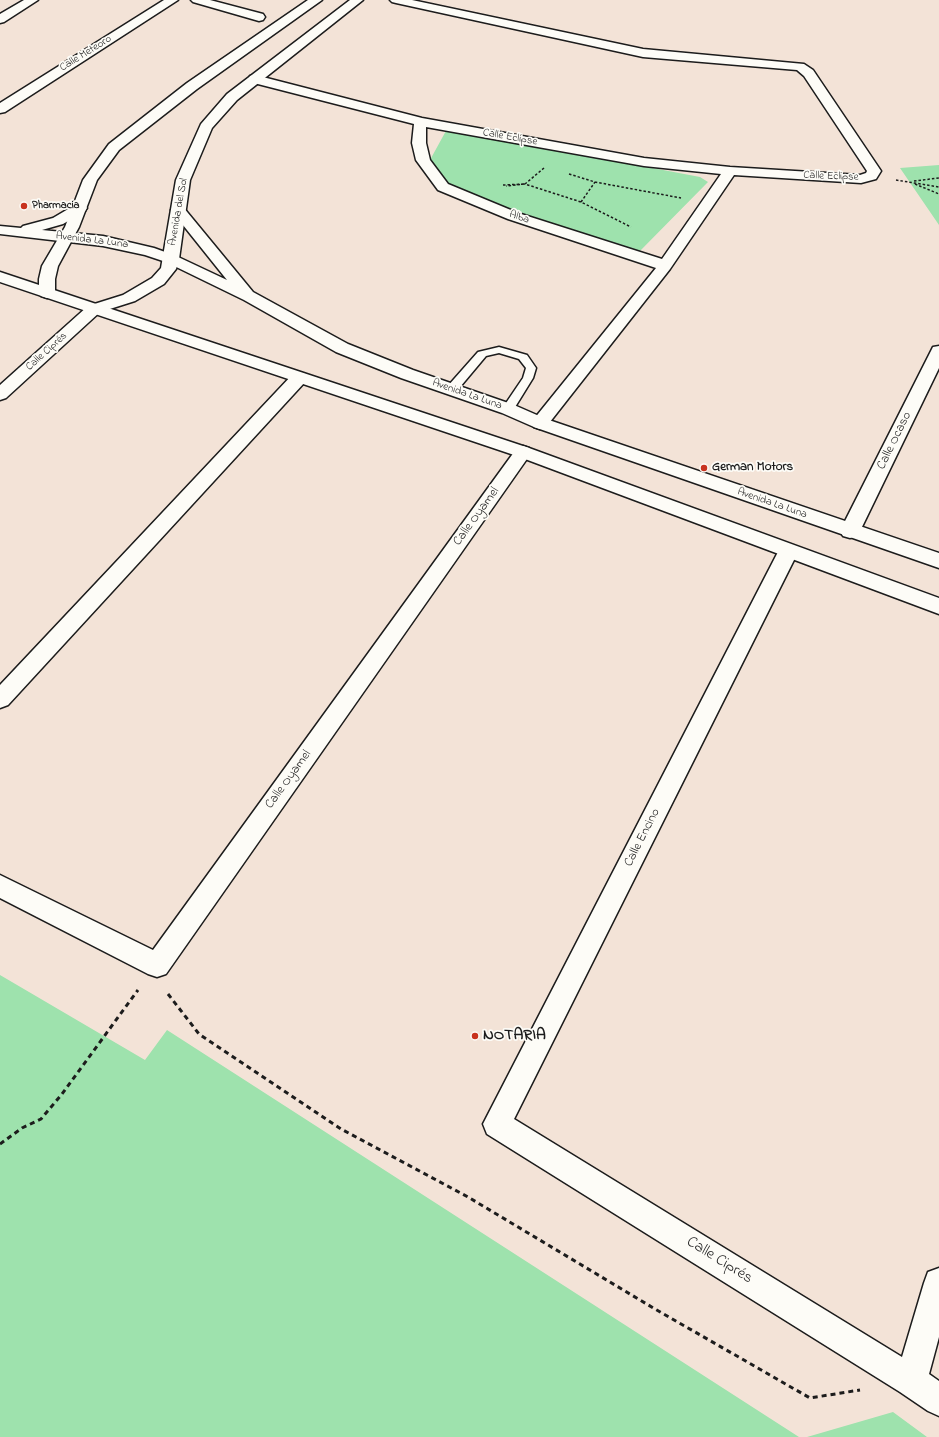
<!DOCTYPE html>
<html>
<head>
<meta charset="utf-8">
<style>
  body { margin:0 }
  canvas { display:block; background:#f3e3d7 }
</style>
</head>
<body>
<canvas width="939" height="1437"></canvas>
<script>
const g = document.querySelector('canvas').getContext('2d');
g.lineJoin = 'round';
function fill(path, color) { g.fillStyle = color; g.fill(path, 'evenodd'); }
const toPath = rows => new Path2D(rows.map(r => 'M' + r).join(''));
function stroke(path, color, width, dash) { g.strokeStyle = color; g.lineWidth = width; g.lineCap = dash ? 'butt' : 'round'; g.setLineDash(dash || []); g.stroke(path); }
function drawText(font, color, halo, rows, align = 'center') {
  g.font = font + ' "Indie Flower",sans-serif'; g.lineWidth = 3.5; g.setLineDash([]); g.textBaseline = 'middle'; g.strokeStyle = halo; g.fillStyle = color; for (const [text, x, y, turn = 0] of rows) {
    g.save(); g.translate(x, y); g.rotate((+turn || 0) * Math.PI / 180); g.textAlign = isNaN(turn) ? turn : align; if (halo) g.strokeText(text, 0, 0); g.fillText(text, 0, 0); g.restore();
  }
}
const green = toPath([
  [447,129,700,177,708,182,639,252,516,215,447,186,430,160],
  [939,165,939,225,900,168],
  [0,975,145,1060,167,1030,799,1437,0,1437],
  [893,1412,927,1437,807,1437]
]);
const pathFar1 = toPath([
  [544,168,525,184,581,202,631,227],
  [569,174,595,182,681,198],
  [896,180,939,187],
  [914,181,939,178],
  [915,184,939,194],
  [503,185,525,184,506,186],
  [581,202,595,182]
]);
const path = toPath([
  [168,994,199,1034,341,1129,468,1197,655,1309,810,1398,860,1390],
  [0,1144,22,1128,41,1119,62,1094,138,990]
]);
const service = toPath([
  [499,347,527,355,536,368,533,378,512,412,504,412,502,409,523,378,526,368,519,359,499,353,486,356,455,393,447,393,446,390,447,387,478,352,499,347]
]);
const minor = toPath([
  [24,0,38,0,4,22,0,23,0,14,24,0],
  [164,0,178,0,5,112,0,113,0,103,164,0],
  [191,0,210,0,263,14,265,17,263,20,259,21,193,2,191,0],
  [390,0,412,0,643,49,804,64,813,70,881,171,876,179,861,183,734,175,670,269,546,427,540,429,534,427,531,423,534,419,656,268,508,219,438,190,416,160,412,143,414,124,250,82,249,79,250,76,255,75,422,118,644,158,730,167,860,175,866,173,867,171,804,76,797,70,643,57,396,3,392,2,390,0],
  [426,127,644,166,721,174,662,259,518,213,448,184,430,160,426,143,426,127],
  [94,304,100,306,102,309,100,312,6,398,0,400,0,385,88,306,94,304],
  [939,346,939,368,860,531,857,536,850,538,843,536,840,531,931,351,933,347,939,346],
  [299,373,305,374,308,378,305,382,8,705,0,708,0,685,293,374,299,373],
  [523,446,529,448,532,452,529,456,166,974,157,977,148,974,0,898,0,875,153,950,517,448,523,446],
  [788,545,795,547,798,552,514,1119,902,1357,924,1283,928,1272,939,1268,939,1337,929,1374,939,1381,939,1416,928,1411,900,1392,487,1134,483,1124,778,552,781,547,788,545]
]);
const tertiary = toPath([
  [308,0,322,0,197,89,119,150,97,180,79,227,58,266,55,279,55,293,53,296,47,298,41,296,39,293,39,279,42,266,65,227,83,180,109,144,187,83,308,0],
  [350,0,363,0,237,100,212,128,190,180,179,259,176,269,164,284,135,301,94,314,88,312,86,309,88,306,123,295,152,278,161,268,176,180,201,124,227,94,350,0]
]);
const secondary = toPath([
  [80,204,85,205,87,208,85,211,63,224,42,230,103,236,154,248,176,256,227,280,171,210,173,207,178,206,183,207,253,292,348,344,413,370,514,405,546,419,939,553,939,568,534,427,502,413,401,378,336,352,244,300,166,262,145,255,103,246,0,234,0,226,21,228,23,226,53,218,75,205,80,204],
  [0,272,529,448,939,598,939,614,517,456,0,282,0,272]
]);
const markers = [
  [24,206,4,"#c8321e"],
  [704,468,4,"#c8321e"],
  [475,1036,4,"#c8321e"]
];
const farStreetnames = [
  ["Calle Meteoro",86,54,-32],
  ["Calle Eclipse",510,138,10],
  ["Calle Eclipse",831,177,2],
  ["Avenida del Sol",179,212,-80],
  ["Alba",519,218,19],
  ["Avenida La Luna",92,241,7],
  ["Calle Ciprés",47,352,-42],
  ["Avenida La Luna",467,395,19],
  ["Avenida La Luna",772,504,19]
];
const farPoinames = [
  ["Pharmacia",32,206]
];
const streetNames = [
  ["Calle Ocaso",895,441,-64],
  ["Calle Oyamel",477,517,-54],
  ["Calle Oyamel",289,780,-54],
  ["Calle Encino",643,838,-63]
];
const poiNames = [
  ["German Motors",712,468]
];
const nearPoinames = [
  ["NOTARIA",483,1036]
];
const nearStreetnames = [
  ["Calle Ciprés",719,1261,32]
];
fill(green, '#9ee2ad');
stroke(service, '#1c1c1c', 3);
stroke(minor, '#1c1c1c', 3);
stroke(tertiary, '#1c1c1c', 3);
stroke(secondary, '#1c1c1c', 3);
stroke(pathFar1, '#1c1c1c', 1.5, [2.5, 2]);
stroke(path, '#1c1c1c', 3, [5, 4]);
fill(service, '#fdfcf7');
fill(minor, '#fdfcf7');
fill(tertiary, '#fdfcf7');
fill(secondary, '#fdfcf7');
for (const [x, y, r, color] of markers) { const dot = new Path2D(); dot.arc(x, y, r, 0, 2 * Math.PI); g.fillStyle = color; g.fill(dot); stroke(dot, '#fdfcf7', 1.5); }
drawText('11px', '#1c1c1c', '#fdfcf7', farStreetnames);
drawText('bold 11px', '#1c1c1c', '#fdfcf7', farPoinames, 'left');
drawText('13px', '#1c1c1c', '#fdfcf7', streetNames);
drawText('bold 13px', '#1c1c1c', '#fdfcf7', poiNames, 'left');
drawText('bold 16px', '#1c1c1c', '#fdfcf7', nearPoinames, 'left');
drawText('16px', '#1c1c1c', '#fdfcf7', nearStreetnames);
</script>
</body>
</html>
